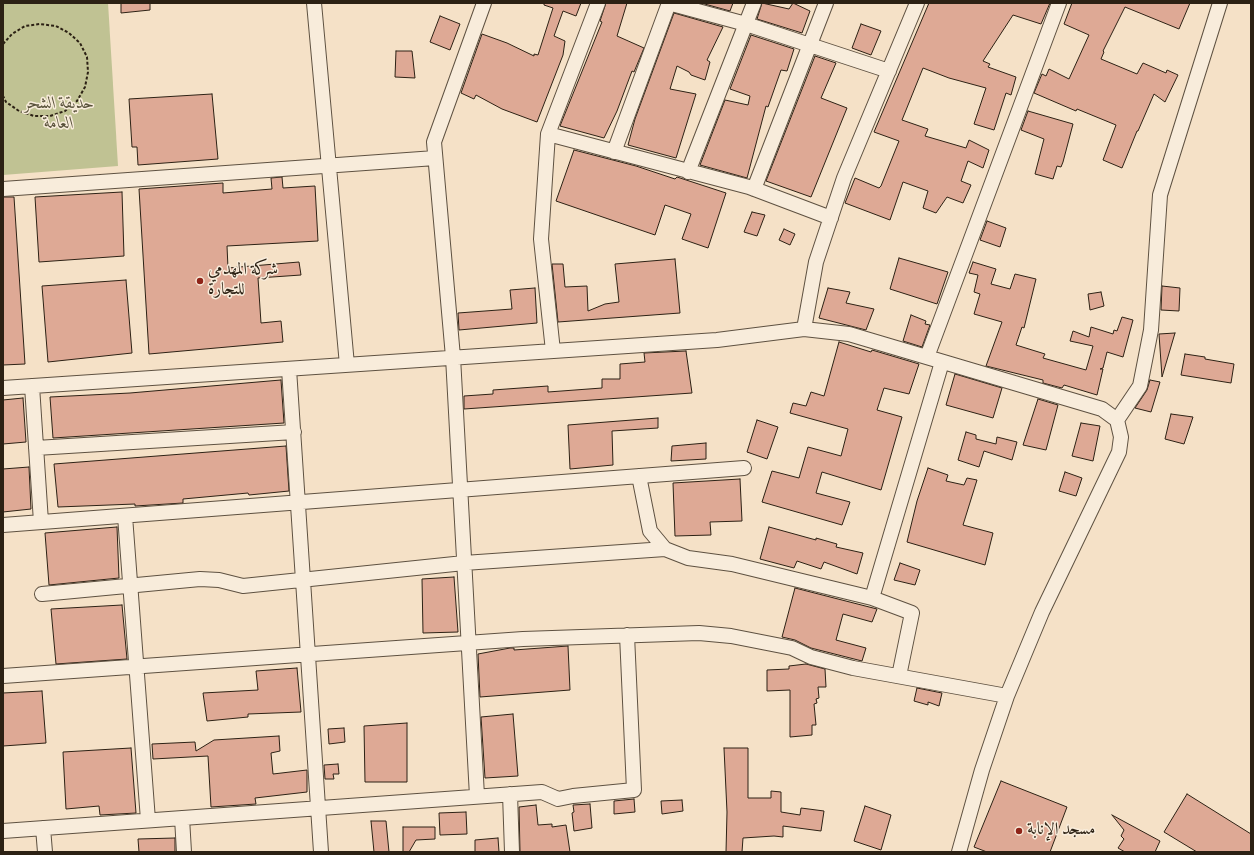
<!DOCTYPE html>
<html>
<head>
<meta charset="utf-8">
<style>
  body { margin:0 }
  #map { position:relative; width:1254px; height:855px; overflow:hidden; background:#f5e1c7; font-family:"Sorts Mill Goudy",serif }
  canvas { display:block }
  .frame { position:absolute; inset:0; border:4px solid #2c2114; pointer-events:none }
</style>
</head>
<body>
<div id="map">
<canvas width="1254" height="855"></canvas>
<div class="frame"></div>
</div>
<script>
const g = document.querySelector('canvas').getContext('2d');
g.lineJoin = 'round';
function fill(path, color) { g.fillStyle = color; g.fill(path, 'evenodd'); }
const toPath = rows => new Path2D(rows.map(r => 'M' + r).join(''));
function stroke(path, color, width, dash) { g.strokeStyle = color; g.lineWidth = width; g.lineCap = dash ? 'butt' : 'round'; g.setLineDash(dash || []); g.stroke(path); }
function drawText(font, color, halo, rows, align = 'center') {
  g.font = font + ' "Sorts Mill Goudy",Amiri,serif'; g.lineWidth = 3; g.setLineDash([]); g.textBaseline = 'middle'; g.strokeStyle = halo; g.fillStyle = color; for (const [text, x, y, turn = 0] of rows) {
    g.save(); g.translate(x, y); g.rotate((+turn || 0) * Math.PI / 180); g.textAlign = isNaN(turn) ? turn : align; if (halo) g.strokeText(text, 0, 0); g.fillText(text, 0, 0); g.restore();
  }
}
const green = toPath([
  [3,3,108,3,118,166,3,175]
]);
const building = toPath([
  [121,3,150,3,150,10,121,13,121,3],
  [544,3,581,3,576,16,563,11,554,36,565,41,563,55,537,122,502,109,476,95,474,99,461,93,482,34,507,43,534,56,534,54,538,55,553,8,544,5,544,3],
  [606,3,627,3,617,36,644,48,634,72,632,71,617,111,604,138,560,126,602,22,600,21,606,3],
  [701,3,733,3,730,11,701,3],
  [762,3,789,9,793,3,810,11,802,33,757,19,762,3],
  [929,3,1050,3,1041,24,1013,15,983,61,990,64,988,67,1016,77,1011,95,1006,93,994,130,974,124,986,88,949,78,923,68,902,120,928,129,925,136,966,148,969,140,989,150,983,168,968,161,961,181,971,185,963,203,947,197,936,213,923,208,928,191,903,182,890,220,845,203,855,178,879,188,881,186,899,141,874,132,929,3],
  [1072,3,1190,3,1179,29,1125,7,1103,51,1104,52,1101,59,1137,74,1143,63,1166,73,1167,70,1178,75,1165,102,1154,94,1138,131,1137,131,1122,168,1103,160,1116,125,1077,109,1076,111,1034,93,1042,74,1046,76,1049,69,1069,79,1089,35,1064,24,1072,3],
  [674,13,723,27,707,60,710,62,705,80,691,75,689,72,677,66,670,89,696,94,676,158,628,145,635,119,674,13],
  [440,16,460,24,450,50,430,42,440,16],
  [861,24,881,31,871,55,852,48,861,24],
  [751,35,794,49,787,71,781,70,768,107,766,106,747,178,700,165,725,100,748,105,750,96,730,89,751,35],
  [396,51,412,51,415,78,395,77,396,51],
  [815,56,836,63,821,98,847,108,811,197,766,181,815,56],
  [212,94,218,159,138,165,137,147,132,147,129,99,212,94],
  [1028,111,1073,124,1063,162,1061,167,1057,166,1053,179,1035,174,1044,139,1021,130,1028,111],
  [574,150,636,166,675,179,677,177,726,193,708,248,682,239,691,214,665,205,655,235,556,201,574,150],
  [282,177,283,188,315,186,318,241,227,246,228,268,299,262,301,275,258,278,261,323,281,321,283,342,149,354,139,189,223,183,223,193,272,189,271,178,282,177],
  [122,192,124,256,39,262,35,197,122,192],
  [3,197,14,197,25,364,3,365,3,197],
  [752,212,765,215,757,236,744,232,752,212],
  [987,221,1006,228,1000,247,980,240,987,221],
  [784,229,795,234,790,245,779,240,784,229],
  [899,258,948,272,937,304,890,289,899,258],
  [675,259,680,313,558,322,552,264,563,264,565,287,587,286,588,311,605,304,619,302,615,264,675,259],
  [973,262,996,269,991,284,1010,289,1015,274,1036,279,1024,328,1022,327,1016,345,1045,354,1043,358,1086,370,1093,346,1070,341,1073,331,1089,337,1091,327,1113,334,1114,330,1117,331,1122,317,1133,320,1123,357,1107,352,1103,368,1100,369,1103,369,1097,395,1064,385,1062,388,1043,383,1043,380,986,366,1002,322,974,314,980,294,974,292,978,275,969,273,973,262],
  [126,280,132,353,48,362,42,286,126,280],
  [1162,286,1180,288,1179,311,1161,310,1162,286],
  [535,288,537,323,459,330,458,313,512,309,510,290,535,288],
  [828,288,850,292,846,303,874,309,866,330,819,318,828,288],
  [1101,292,1104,306,1090,310,1088,294,1101,292],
  [911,315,926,321,925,324,930,325,922,347,903,341,911,315],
  [1175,333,1162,377,1159,334,1175,333],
  [839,342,871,352,872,350,919,364,909,394,884,388,877,410,902,417,881,490,822,472,816,493,850,502,842,525,762,502,772,471,799,478,808,447,841,456,848,429,790,413,793,403,806,406,811,392,824,396,839,342],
  [686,351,692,393,464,409,464,396,493,394,493,390,548,386,548,392,602,388,602,379,620,379,620,364,645,362,644,353,686,351],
  [1185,354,1205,357,1205,359,1234,364,1231,383,1181,375,1185,354],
  [955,374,1002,388,993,418,946,405,955,374],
  [281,380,284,423,53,438,50,397,130,393,281,380],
  [1150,380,1160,382,1151,412,1135,408,1147,390,1150,380],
  [23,398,26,442,3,444,3,400,23,398],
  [1038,399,1058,405,1046,450,1023,445,1038,399],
  [1171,414,1193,417,1184,444,1165,439,1171,414],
  [658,418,658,428,612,431,613,465,570,469,568,425,658,418],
  [757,420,778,427,767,459,747,452,757,420],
  [1081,423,1100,426,1093,461,1072,456,1081,423],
  [966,432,976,435,976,439,996,444,997,437,1017,442,1012,460,984,451,979,467,958,460,966,432],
  [706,443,706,459,671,461,672,446,706,443],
  [286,446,289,491,249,495,248,493,183,499,183,503,135,506,135,504,58,507,54,464,286,446],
  [29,467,31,509,3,512,3,469,29,467],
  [928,468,948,475,946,481,964,485,967,478,977,480,963,525,993,533,985,565,907,542,917,501,928,468],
  [1065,472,1082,478,1076,496,1059,491,1065,472],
  [740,479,742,521,710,522,711,535,675,536,673,483,740,479],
  [117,527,119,578,49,585,45,533,117,527],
  [769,527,816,540,816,538,837,544,836,547,863,553,857,574,824,562,821,569,797,561,794,568,760,559,769,527],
  [900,563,920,570,915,585,894,580,900,563],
  [454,577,458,632,423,633,422,579,454,577],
  [795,588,877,609,872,622,843,614,836,640,866,648,862,661,811,648,795,640,782,637,795,588],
  [122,605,127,659,56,664,51,609,122,605],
  [568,646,570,690,480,697,478,654,510,648,514,648,514,650,568,646],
  [806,664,825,669,826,687,818,687,819,698,816,699,817,703,814,704,816,725,812,725,812,735,790,737,790,690,767,691,767,670,789,669,789,666,806,664],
  [297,668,301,712,248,714,248,717,207,721,203,693,258,690,256,671,297,668],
  [917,688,942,693,939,706,928,702,928,705,914,701,917,688],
  [42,691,46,743,3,746,3,693,42,691],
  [513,714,518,776,485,778,481,717,513,714],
  [407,723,407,782,365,782,364,726,407,723],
  [344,728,345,742,329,744,328,729,344,728],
  [279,736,280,751,271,753,273,774,307,770,307,792,255,798,256,804,211,807,208,756,153,759,152,744,195,742,196,751,214,740,279,736],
  [131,748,136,813,100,815,99,806,66,809,63,752,131,748],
  [724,748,748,748,748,798,771,798,771,791,781,792,781,812,800,815,801,808,824,811,821,831,783,826,783,837,774,836,743,838,742,852,726,852,727,812,724,748],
  [338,764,339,774,333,774,334,779,325,779,324,765,338,764],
  [1001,781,1067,807,1050,852,987,852,974,847,1001,781],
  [1187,794,1251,834,1251,852,1197,852,1164,832,1187,794],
  [634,799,635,812,614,814,614,801,634,799],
  [682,800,683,811,662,814,661,801,682,800],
  [590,804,592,828,574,831,572,813,574,812,573,805,590,804],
  [536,805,538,825,552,824,552,827,566,825,570,852,520,852,519,807,536,805],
  [865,806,891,815,881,850,854,841,865,806],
  [466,812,467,834,440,835,439,813,466,812],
  [1112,815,1160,841,1155,852,1125,852,1118,848,1124,839,1121,836,1124,830,1112,815],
  [371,821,386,821,389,852,374,852,371,821],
  [403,827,435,827,435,839,416,840,409,852,403,852,403,827],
  [175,838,175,852,139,852,138,839,175,838],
  [498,838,499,852,475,852,475,840,498,838]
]);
const path = toPath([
  [3,44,12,34,25,26,40,24,56,26,69,33,80,43,87,57,88,72,85,87,77,101,65,111,50,116,34,116,19,111,6,102,3,96]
]);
const minor = toPath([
  [314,3,347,365],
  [668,3,746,24,889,71],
  [548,134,749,187,831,218],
  [614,152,669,3],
  [688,172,754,3],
  [3,189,435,158],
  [754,189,826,3],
  [804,329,816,262,844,178,917,3],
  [553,351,541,239,548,134,598,3],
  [927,357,1059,3],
  [289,369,321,852],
  [32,386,41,522],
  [3,388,717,340,804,329,849,334,1102,409,1117,420,1121,437,1119,452,1042,612,1007,696,982,770,959,852],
  [1117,420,1140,386,1151,330,1160,195,1220,3],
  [36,448,294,432],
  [639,476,650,531,665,549,688,558,732,564,872,598],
  [125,516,148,820],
  [3,525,744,468],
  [42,594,200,579,219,580,243,586,464,563,665,549],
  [3,676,523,639,699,633,731,636,792,648,811,657,853,668,1007,696],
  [899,676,912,613,872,598,942,362],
  [510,794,512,852],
  [477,796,453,357,434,142,484,3],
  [182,818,184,852],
  [43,828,45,852],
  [3,831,542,792,558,799,573,796,634,790,627,635]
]);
const markers = [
  [200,281,4,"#8f2418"],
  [1019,831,4,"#8f2418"]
];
const parkNames = [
  ["حديقة الشحر",59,105],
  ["العامة",59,125]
];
const poiNames = [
  ["شركة المهدمي",208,271],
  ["للتجارة",208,291],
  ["مسجد الإنابة",1027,831]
];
fill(green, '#c0c293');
fill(building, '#dea995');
stroke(building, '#2c2114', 1);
stroke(minor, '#5e5141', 16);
stroke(path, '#2c2114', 2, [3, 2]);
stroke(minor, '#f8ecdb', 14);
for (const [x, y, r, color] of markers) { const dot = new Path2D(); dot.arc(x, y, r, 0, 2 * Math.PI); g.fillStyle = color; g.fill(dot); stroke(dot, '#f8ecdb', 1.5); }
drawText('italic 17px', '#58513a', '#f8ecdb', parkNames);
drawText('17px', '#2c2114', '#f8ecdb', poiNames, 'left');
</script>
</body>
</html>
